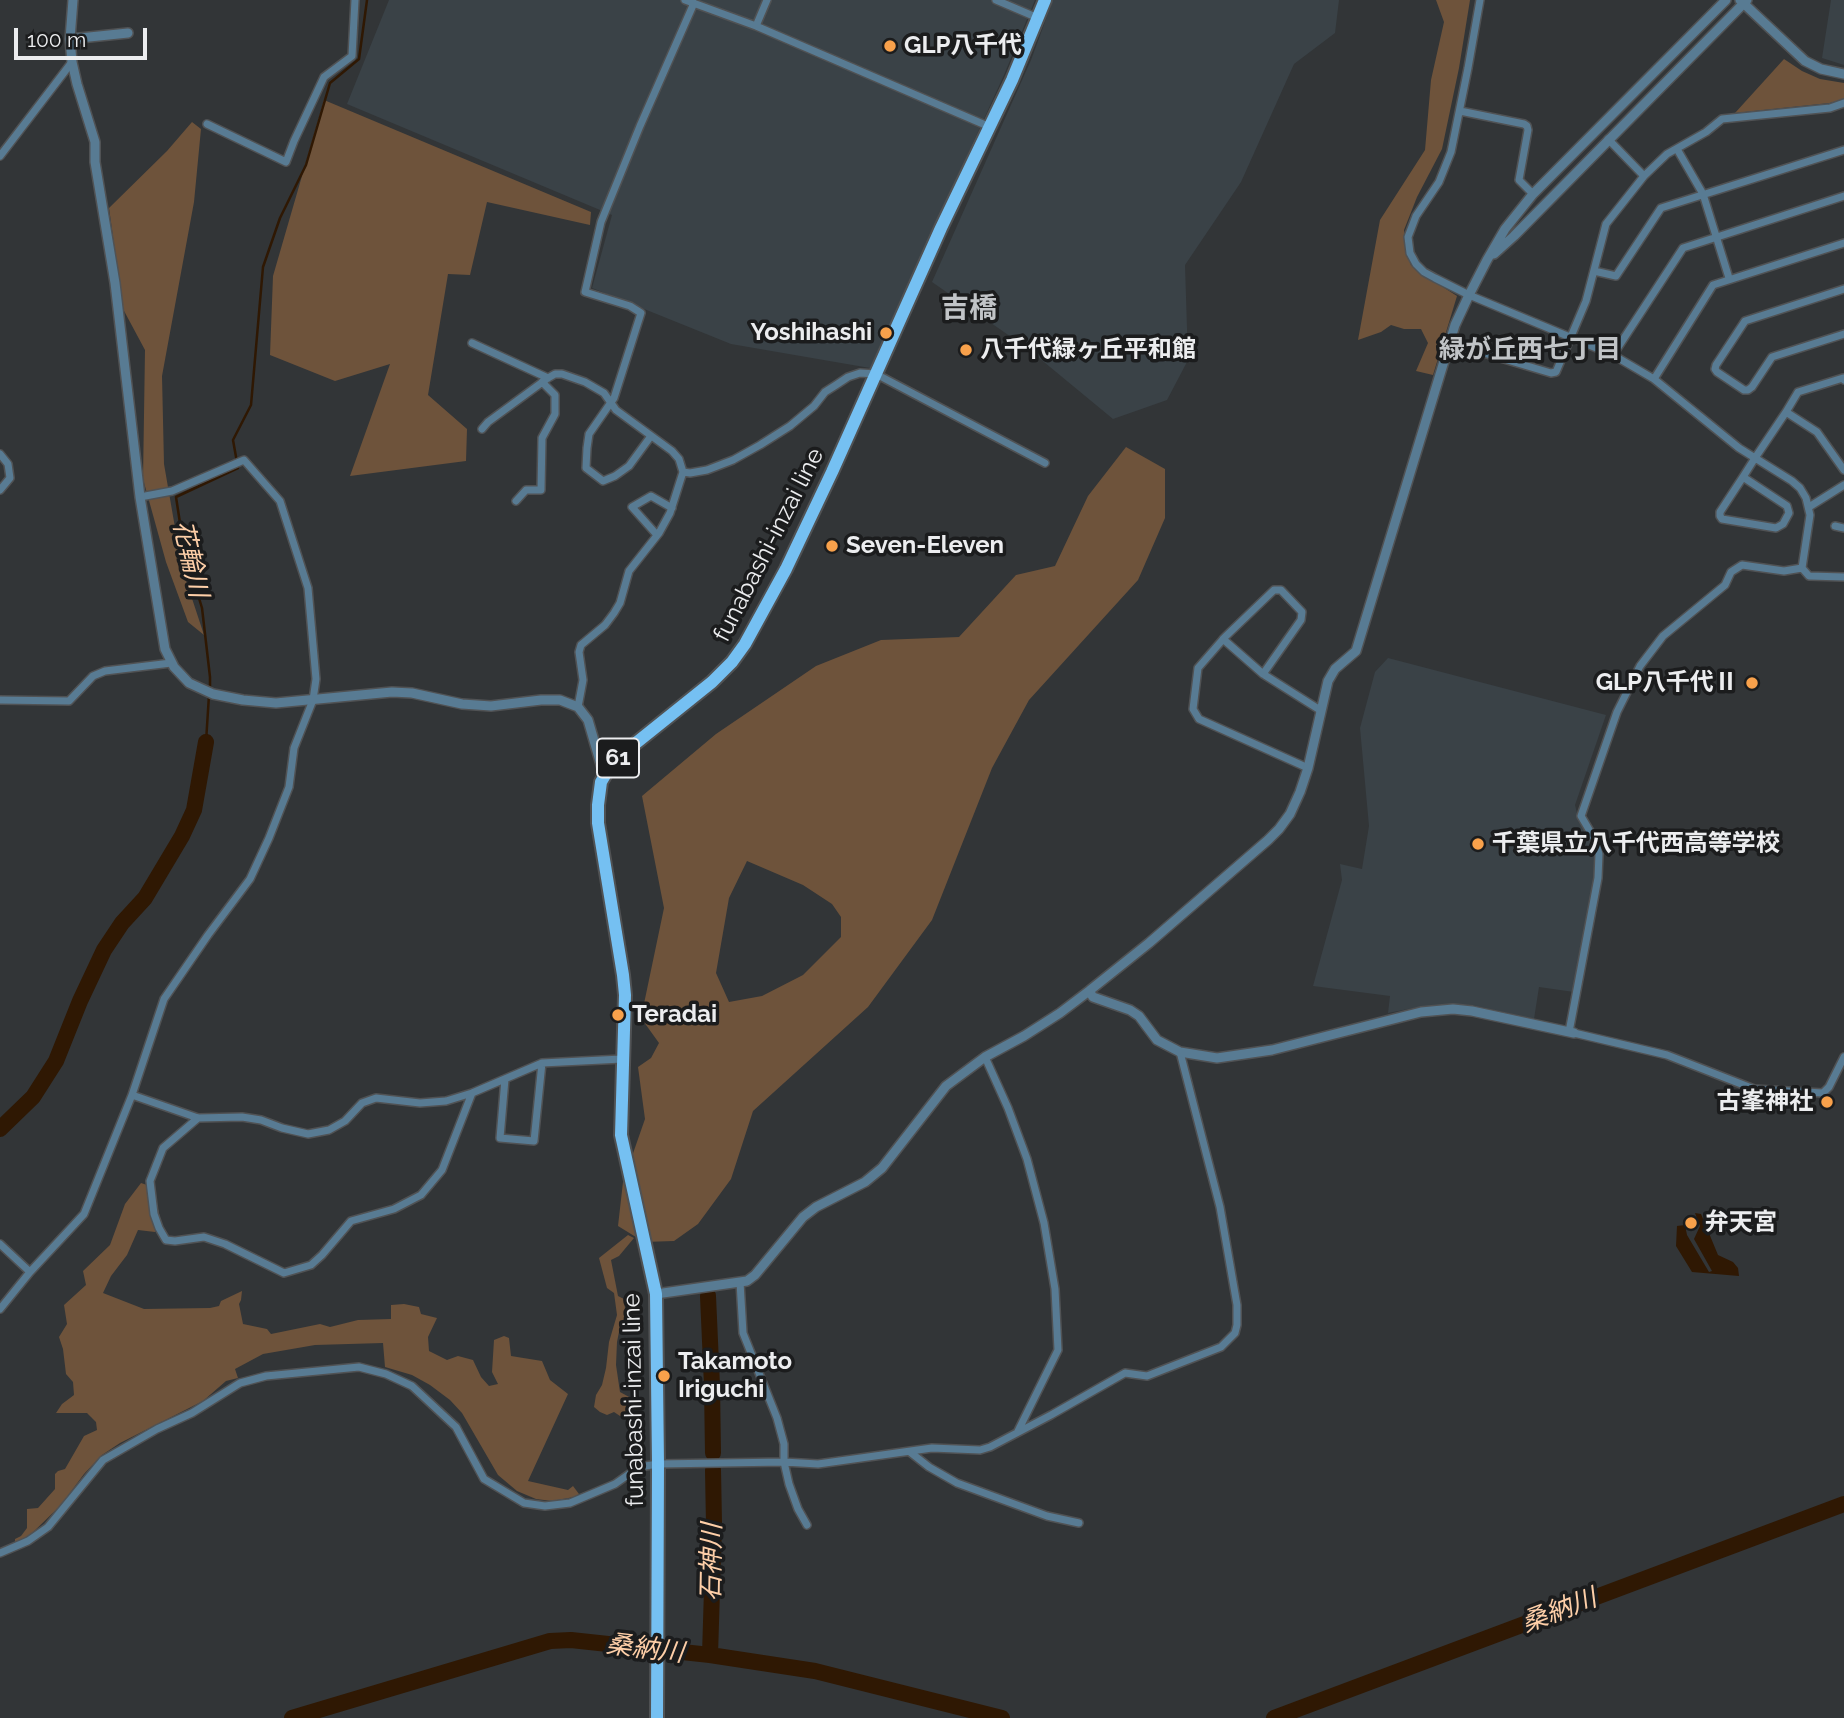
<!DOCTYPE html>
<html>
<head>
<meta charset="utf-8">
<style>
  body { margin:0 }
  #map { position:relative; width:1844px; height:1718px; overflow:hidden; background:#323537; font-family:Raleway,sans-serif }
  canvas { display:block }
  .scale { position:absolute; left:14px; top:28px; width:133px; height:32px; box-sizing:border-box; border:4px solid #ecedef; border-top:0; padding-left:9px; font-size:21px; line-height:24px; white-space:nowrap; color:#ecedef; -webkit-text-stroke:5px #1b1c1d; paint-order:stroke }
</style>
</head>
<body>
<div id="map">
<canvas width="1844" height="1718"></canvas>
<div class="scale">100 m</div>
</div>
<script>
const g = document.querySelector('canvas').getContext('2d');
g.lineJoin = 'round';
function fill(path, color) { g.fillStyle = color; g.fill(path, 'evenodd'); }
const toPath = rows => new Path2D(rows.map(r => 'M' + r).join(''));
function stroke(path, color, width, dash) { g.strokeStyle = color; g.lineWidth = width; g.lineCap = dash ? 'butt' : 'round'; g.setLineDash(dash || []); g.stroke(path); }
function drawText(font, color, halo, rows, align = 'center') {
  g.font = font + ' Raleway,"Noto Sans JP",sans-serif'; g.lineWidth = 7; g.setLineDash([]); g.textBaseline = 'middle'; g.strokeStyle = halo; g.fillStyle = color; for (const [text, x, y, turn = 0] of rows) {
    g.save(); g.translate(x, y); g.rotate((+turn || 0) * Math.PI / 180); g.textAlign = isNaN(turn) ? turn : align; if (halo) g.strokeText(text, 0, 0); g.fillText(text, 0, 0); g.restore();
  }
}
const built = toPath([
  [389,0,1035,0,1004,75,870,368,731,344,592,288,612,215,347,104],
  [1053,0,1339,0,1335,33,1294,64,1241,182,1185,265,1188,360,1167,400,1113,419,1027,348,932,282,1031,60],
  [1831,0,1844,0,1844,65,1822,58],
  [1388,658,1606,715,1575,805,1578,817,1588,835,1594,853,1595,877,1574,992,1539,987,1534,1019,1472,1005,1452,1004,1419,1007,1388,1013,1390,996,1313,986,1342,880,1340,864,1362,869,1369,826,1360,728,1375,672]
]);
const green = toPath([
  [1436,0,1470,0,1459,68,1442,149,1417,197,1404,230,1407,255,1411,265,1421,273,1457,296,1433,375,1416,371,1428,343,1421,329,1404,329,1391,325,1381,332,1358,340,1380,220,1425,150,1431,80,1444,22],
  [1784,59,1802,71,1820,79,1844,83,1844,99,1830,103,1735,113],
  [324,100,591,212,590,225,487,202,470,275,448,274,428,395,467,429,466,461,350,476,390,364,335,381,270,355,273,276],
  [192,122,201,129,194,202,162,376,164,464,182,568,204,635,188,622,166,562,143,479,145,350,123,309,109,208,167,151],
  [1126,447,1165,469,1165,518,1138,580,1029,700,992,768,932,920,868,1007,753,1111,731,1179,698,1224,674,1241,644,1242,618,1226,623,1182,645,1119,638,1067,651,1058,659,1043,641,1018,664,908,642,796,716,734,816,666,881,640,959,637,1016,575,1055,566,1088,496],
  [747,861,803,885,832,904,841,917,841,937,803,975,762,996,729,1002,716,973,729,898],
  [141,1183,153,1187,161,1222,155,1232,138,1230,127,1255,111,1276,103,1293,144,1309,210,1308,219,1306,221,1301,242,1291,241,1300,239,1304,243,1324,267,1329,271,1334,320,1324,330,1327,358,1320,391,1319,391,1305,404,1304,419,1307,421,1314,437,1318,428,1337,429,1351,447,1360,458,1356,473,1360,481,1377,489,1386,498,1384,492,1372,494,1340,504,1336,509,1338,511,1356,542,1361,550,1380,568,1394,528,1481,568,1490,573,1486,579,1494,574,1497,552,1501,536,1499,517,1491,498,1475,462,1413,450,1400,430,1385,412,1375,385,1367,383,1343,315,1345,263,1354,235,1369,238,1378,226,1381,203,1401,120,1443,102,1455,84,1474,61,1505,25,1540,15,1543,15,1539,21,1536,27,1528,27,1509,38,1508,55,1489,55,1474,58,1471,65,1469,84,1436,97,1430,96,1422,87,1413,56,1413,62,1404,74,1395,73,1382,66,1374,63,1349,59,1337,67,1324,64,1305,86,1285,83,1271,110,1245,125,1204],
  [628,1235,634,1238,619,1256,611,1260,618,1296,624,1299,626,1318,621,1322,617,1342,616,1365,620,1392,631,1398,631,1403,629,1404,630,1418,620,1416,614,1412,607,1415,600,1412,594,1407,596,1395,602,1385,606,1368,609,1342,617,1315,614,1293,607,1288,599,1258]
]);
const water = toPath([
  [1695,1213,1701,1214,1718,1255,1733,1262,1738,1268,1739,1276,1692,1272,1676,1246,1677,1226,1685,1225,1687,1235,1709,1272,1712,1271,1694,1239,1700,1226]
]);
const stream = toPath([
  [210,688,210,677,202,608,184,549,176,497,238,468,233,440,251,405,263,267,280,218,306,165,330,83,359,59,367,0],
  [206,742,209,695]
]);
const river = toPath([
  [0,1129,33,1097,56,1061,80,1001,104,950,122,923,145,898,182,836,194,810,206,742],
  [708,1296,712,1386,713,1453],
  [710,1655,714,1524,713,1470],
  [292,1718,550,1641,571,1640,710,1655,815,1671,1002,1718],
  [1274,1718,1844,1504]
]);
const minor = toPath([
  [685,0,756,26,990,127],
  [996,0,1038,18],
  [1480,0,1468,68,1451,152,1439,182,1416,216,1408,237,1410,253,1416,264,1424,272,1435,278,1469,295,1613,355,1654,379,1739,448,1792,481,1800,488,1806,498,1810,515,1802,568,1809,576,1844,577],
  [756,26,767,0],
  [1460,111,1524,124,1527,126,1528,130,1519,180,1533,194],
  [207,124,286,162,294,141,324,77,352,56,355,0],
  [1608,139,1644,176],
  [1677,149,1703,194,1729,278],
  [0,156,72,62],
  [1594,271,1616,276,1661,208,1844,150],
  [1844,289,1745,321,1716,365,1715,369,1717,372,1744,390,1748,390,1752,387,1772,357,1844,334],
  [472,343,548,378],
  [1450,343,1551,373,1556,372,1586,301,1606,224,1644,176,1667,154,1706,132,1722,119,1830,108,1844,103],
  [1613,355,1683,248,1844,196],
  [1654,379,1713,285,1844,243],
  [1786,412,1798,392,1843,378,1844,380],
  [482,429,488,422,548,378,555,374,562,374,585,382,604,393,616,410,672,451,679,459,683,472,670,513,659,533,629,571,620,603,614,613,605,625,581,645,579,652,583,680,578,707],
  [651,436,629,466,615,476,603,481,586,468,587,448,589,434,614,398,641,313,630,306,585,292,601,222,640,126,694,3],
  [0,454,8,464,10,478,0,490],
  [683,472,690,473,707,470,733,460,760,445,790,426,814,406,825,392,836,385,848,377,860,373,876,374,1045,463],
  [1743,477,1787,506,1789,513,1783,524,1776,528,1722,519,1720,516,1720,512,1743,477,1755,458,1786,412,1817,432,1844,470],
  [516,501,526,490,541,490,542,438,555,414,555,395,542,382],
  [1809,507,1844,485],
  [1835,526,1844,528],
  [657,535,632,507,651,496,672,508],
  [1223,639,1263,674,1301,620,1302,612,1281,590,1274,590,1225,637,1198,668,1193,709,1199,719,1308,768],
  [1263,674,1320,710],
  [0,700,69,701,93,676,105,671,171,663],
  [1569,1032,1598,878,1599,854,1594,838,1581,816,1617,712,1640,666,1663,636,1725,585,1731,572,1742,565,1784,571,1802,568],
  [1574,1033,1667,1055,1754,1089,1823,1093,1829,1087,1844,1057],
  [985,1057,1008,1108,1027,1159,1044,1223,1055,1289,1058,1350,1018,1431],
  [505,1079,500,1138,534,1141,542,1063],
  [132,1095,198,1118,242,1117,261,1120,282,1128,308,1134,329,1130,345,1121,362,1103,376,1098,420,1103,446,1101,472,1093,542,1063,622,1059],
  [198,1118,163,1148,150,1181,154,1214,159,1228,166,1240,175,1241,204,1237,225,1244,284,1273,311,1265,322,1255,351,1221,394,1209,421,1195,442,1170,472,1093],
  [0,1244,30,1272],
  [740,1282,743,1333,777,1418,784,1444,784,1462,789,1484,798,1509,807,1525],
  [0,1309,30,1272,84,1214,132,1095,164,999,208,935,250,879,269,838,289,787,294,748,313,700,316,679,308,588,280,501,244,460,172,491,140,497],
  [910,1452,929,1467,957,1483,1047,1516,1079,1523],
  [0,1553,28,1541,48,1527,103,1460,157,1429,192,1413,240,1383,266,1376,359,1367,386,1374,412,1386,456,1427,484,1479,524,1503,545,1506,570,1503,615,1484,639,1467,658,1464,784,1462,818,1464,932,1448,980,1450,990,1447,1051,1415,1125,1373,1147,1376,1221,1347,1235,1333,1237,1325,1237,1305,1220,1207,1180,1052]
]);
const tertiary = toPath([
  [73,0,70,39,72,62,77,84,95,142,95,162,115,283,140,497,165,649,174,667,189,683,213,694,243,700,276,703,392,692,412,693,462,704,491,706,541,700,560,700,578,707,588,720,604,775],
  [1740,0,1805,61,1821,69,1844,74],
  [70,39,128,33],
  [1494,254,1514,236,1747,0],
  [1089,991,1093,997,1130,1010,1139,1016,1157,1040,1180,1052,1217,1058,1272,1050,1421,1012,1453,1009,1472,1011,1574,1033],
  [656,1294,747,1281,755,1275,803,1217,816,1207,865,1182,882,1168,946,1086,985,1057,1024,1036,1060,1013,1089,991,1149,943,1268,840,1279,829,1290,814,1300,792,1308,768,1328,681,1335,669,1356,651,1455,325,1469,295,1487,260,1505,229,1533,194,1726,0]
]);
const primary = toPath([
  [657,1718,658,1464,656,1294,621,1135,625,995,623,975,598,823,598,805,601,782,610,767,616,759,712,682,732,662,745,644,786,569,832,472,941,228,1012,80,1045,0]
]);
const markers = [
  [890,46,7,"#f8a14b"],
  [886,333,7,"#f8a14b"],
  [966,350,7,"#f8a14b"],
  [832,546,7,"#f8a14b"],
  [1752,683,7,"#f8a14b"],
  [1478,844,7,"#f8a14b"],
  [618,1015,7,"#f8a14b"],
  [1827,1102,7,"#f8a14b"],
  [1691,1223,7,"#f8a14b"],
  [664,1376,7,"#f8a14b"]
];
const shields = [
  [618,758,42]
];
const shieldNames = [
  ["61",618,758]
];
const poiNames = [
  ["GLP八千代",904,46],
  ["Yoshihashi",872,333,"right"],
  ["八千代緑ヶ丘平和館",980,350],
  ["Seven-Eleven",846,546],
  ["GLP八千代Ⅱ",1738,683,"right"],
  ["千葉県立八千代西高等学校",1492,844],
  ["Teradai",632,1015],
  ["古峯神社",1813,1102,"right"],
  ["弁天宮",1705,1223],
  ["Takamoto",678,1362],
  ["Iriguchi",678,1390]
];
const streetNames = [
  ["funabashi-inzai line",769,545,-63],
  ["funabashi-inzai line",634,1400,-91]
];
const neighbourhoodNames = [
  ["緑が丘西七丁目",1530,350]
];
const waterNames = [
  ["花輪川",190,559,77],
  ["石神川",712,1562,-89],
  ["桑納川",1559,1611,-21],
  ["桑納川",645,1649,7]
];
const quarterNames = [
  ["吉橋",969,309]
];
fill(built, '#3a4247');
fill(green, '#6e533b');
fill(water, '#2f1803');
stroke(stream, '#2f1803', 2.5);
stroke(river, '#2f1803', 16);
stroke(minor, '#505254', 10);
stroke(tertiary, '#505254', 12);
stroke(primary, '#505254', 16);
stroke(minor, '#587b93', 7);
stroke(tertiary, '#587b93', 9);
stroke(primary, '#75c0f2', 12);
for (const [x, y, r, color] of markers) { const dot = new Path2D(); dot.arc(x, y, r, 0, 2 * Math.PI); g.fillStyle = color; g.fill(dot); stroke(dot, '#1b1c1d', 2.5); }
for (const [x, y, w] of shields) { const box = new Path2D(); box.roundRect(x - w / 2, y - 19.5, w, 39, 5); g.fillStyle = '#1b1c1d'; g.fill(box); stroke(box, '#ecedef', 2); }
drawText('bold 23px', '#ecedef', null, shieldNames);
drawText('bold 24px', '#ecedef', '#1b1c1d', poiNames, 'left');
drawText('24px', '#ecedef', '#1b1c1d', streetNames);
drawText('bold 26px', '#c1c4c7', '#1b1c1d', neighbourhoodNames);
drawText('italic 26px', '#fecfa8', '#1b1c1d', waterNames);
drawText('bold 28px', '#c1c4c7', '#1b1c1d', quarterNames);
</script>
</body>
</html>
